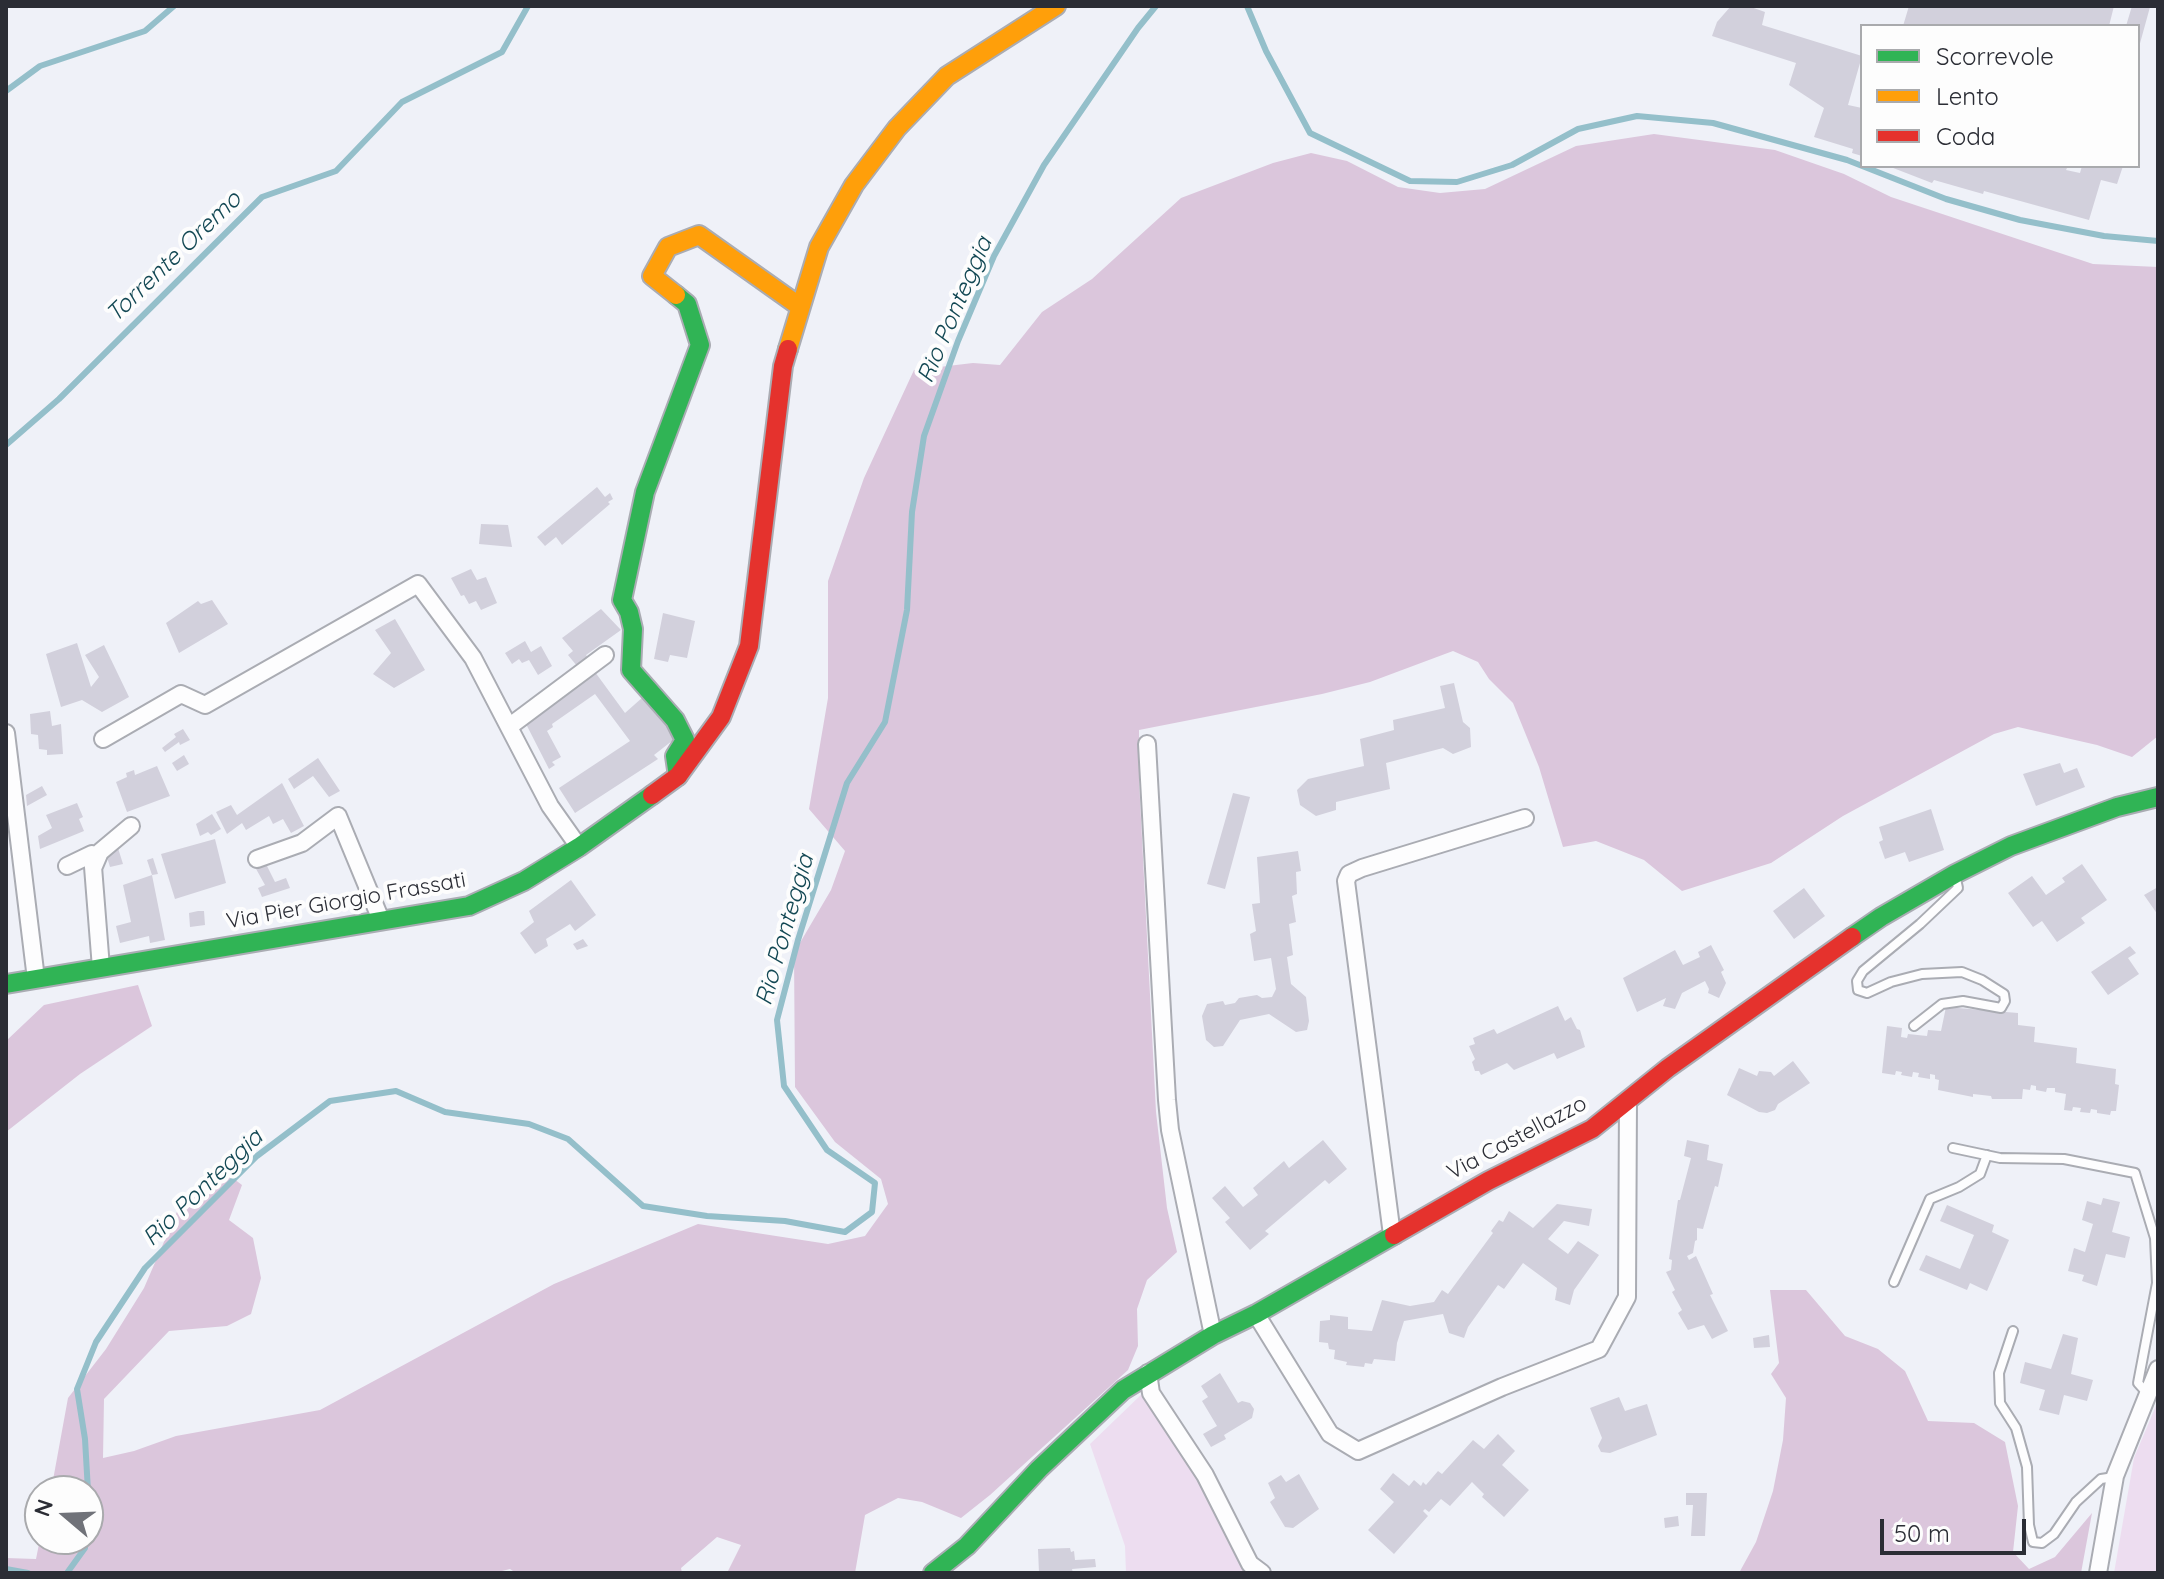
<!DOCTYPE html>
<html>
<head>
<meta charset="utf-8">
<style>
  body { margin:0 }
  #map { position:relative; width:2164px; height:1579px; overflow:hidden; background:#eff1f8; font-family:Quicksand,sans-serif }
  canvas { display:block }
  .frame { position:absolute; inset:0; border:8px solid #2b2d35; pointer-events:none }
  .legend { position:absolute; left:1860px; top:24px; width:280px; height:144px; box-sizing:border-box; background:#fdfdfd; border:2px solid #a9aaad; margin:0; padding:10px 14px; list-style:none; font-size:24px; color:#2b2d35 }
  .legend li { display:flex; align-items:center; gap:16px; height:40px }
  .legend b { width:40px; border:2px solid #a9aaad }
  .north { position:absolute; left:24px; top:1475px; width:80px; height:80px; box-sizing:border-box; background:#fdfdfd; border:2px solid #a9aaad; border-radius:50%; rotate:289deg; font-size:22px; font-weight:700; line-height:32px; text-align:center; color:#2b2d35 }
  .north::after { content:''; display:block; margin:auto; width:28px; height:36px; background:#707279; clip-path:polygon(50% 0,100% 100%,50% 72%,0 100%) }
  .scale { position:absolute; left:1880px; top:1519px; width:146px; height:36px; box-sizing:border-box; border:4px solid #2b2d35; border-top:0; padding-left:10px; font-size:24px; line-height:28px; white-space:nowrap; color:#2b2d35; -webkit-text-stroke:6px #fdfdfd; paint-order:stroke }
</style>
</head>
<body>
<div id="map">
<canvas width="2164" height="1579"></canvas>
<div class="frame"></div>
<ul class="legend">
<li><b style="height:10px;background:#30b455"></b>Scorrevole</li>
<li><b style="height:10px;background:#ff9f0a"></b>Lento</li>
<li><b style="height:10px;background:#e5322d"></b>Coda</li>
</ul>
<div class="north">N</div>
<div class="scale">50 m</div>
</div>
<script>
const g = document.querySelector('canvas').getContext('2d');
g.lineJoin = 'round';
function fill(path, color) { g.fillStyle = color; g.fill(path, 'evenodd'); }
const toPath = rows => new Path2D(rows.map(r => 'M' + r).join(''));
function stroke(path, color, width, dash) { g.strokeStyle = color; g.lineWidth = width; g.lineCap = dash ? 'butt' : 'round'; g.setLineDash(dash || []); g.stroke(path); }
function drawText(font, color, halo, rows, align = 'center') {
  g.font = font + ' Quicksand,sans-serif'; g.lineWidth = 8; g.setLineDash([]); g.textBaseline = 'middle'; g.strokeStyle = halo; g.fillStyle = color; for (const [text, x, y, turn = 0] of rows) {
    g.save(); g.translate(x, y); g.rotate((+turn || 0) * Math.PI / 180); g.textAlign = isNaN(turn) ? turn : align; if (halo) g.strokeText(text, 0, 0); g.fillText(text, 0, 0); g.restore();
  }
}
const green = toPath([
  [1145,1391,1202,1483,1239,1560,1249,1573,1126,1573,1125,1546,1090,1444],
  [2158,1401,2158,1573,2114,1573,2134,1458]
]);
const forest = toPath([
  [1654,134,1775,150,1844,174,1891,197,2093,264,2158,267,2158,736,2132,757,2097,745,2018,727,1994,734,1843,816,1771,863,1682,891,1644,860,1596,841,1563,847,1539,767,1513,703,1489,679,1478,662,1453,651,1370,682,1322,694,1139,730,1139,780,1156,1112,1167,1208,1177,1252,1147,1280,1137,1309,1138,1346,1128,1370,990,1495,961,1518,922,1502,898,1498,865,1515,855,1573,727,1573,741,1545,717,1537,681,1568,682,1573,516,1573,510,1569,494,1573,6,1573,6,1558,36,1559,40,1539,88,1539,88,1491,51,1491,68,1398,106,1349,144,1288,179,1207,221,1169,242,1185,229,1220,253,1238,261,1278,251,1314,227,1326,169,1331,104,1399,103,1458,134,1451,176,1436,320,1410,554,1284,698,1224,828,1244,865,1236,888,1204,881,1179,835,1142,795,1087,794,953,831,890,845,851,809,809,828,698,828,581,864,478,914,370,973,363,1000,365,1042,312,1092,279,1181,198,1273,163,1311,153,1347,161,1398,187,1440,193,1485,189,1576,146],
  [138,985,152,1026,80,1074,6,1132,6,1041,44,1005],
  [1770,1290,1806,1290,1845,1336,1878,1349,1905,1371,1928,1421,1974,1423,2005,1442,2018,1506,2013,1552,2029,1569,2055,1557,2092,1513,2081,1573,1739,1573,1756,1542,1773,1491,1783,1440,1786,1398,1771,1374,1779,1363]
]);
const stream = toPath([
  [1247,6,1266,51,1310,133,1410,181,1457,182,1512,165,1578,129,1637,116,1713,123,1847,160,1946,199,2020,220,2104,236,2158,241],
  [6,91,40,66,145,31,174,6],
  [6,445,59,399,262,197,336,171,402,102,502,52,528,6],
  [88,1491,85,1439,77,1389,96,1342,145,1268,257,1156,330,1101,396,1091,445,1112,529,1124,568,1139,643,1206,707,1216,785,1221,845,1232,872,1212,875,1183,827,1150,784,1086,777,1020,798,940,847,783,885,722,907,610,912,512,924,436,958,341,994,256,1044,165,1138,28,1156,6],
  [6,1569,28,1573],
  [67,1573,85,1548,85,1539]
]);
const building = toPath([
  [1731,6,1748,6,1765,12,1762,25,1862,56,1848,105,1862,108,1862,156,1852,153,1853,149,1814,137,1824,108,1789,85,1796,63,1712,36,1717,22],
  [1909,6,2114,6,2109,26,1903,26],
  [2132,6,2150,7,2139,47,2138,26,2126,26],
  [1888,166,2068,166,2066,170,2080,173,2082,166,2123,166,2117,184,2101,180,2089,220,1984,191,1983,194,1934,180,1932,183],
  [597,487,605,497,610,493,613,499,608,502,610,504,562,545,556,537,545,546,537,537],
  [481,524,508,525,512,547,479,544],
  [471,569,477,580,486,577,497,603,481,610,476,601,469,604,464,595,461,596,451,578],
  [212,600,228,624,179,653,166,623,198,601,201,604],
  [601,609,621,630,586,655,588,658,577,666,568,655,573,651,562,638],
  [663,613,695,621,687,658,670,655,668,662,654,659],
  [395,619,425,670,394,688,373,674,391,653,375,630],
  [525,641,531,652,541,646,552,666,538,675,529,660,522,663,519,659,512,664,505,653],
  [77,643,91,687,99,677,85,655,104,645,129,697,102,712,82,700,61,707,46,654],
  [595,672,625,713,643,697,677,737,654,755,658,759,575,813,559,788,630,741,595,694,552,724,553,727,547,731,561,757,552,762,555,765,549,769,525,722],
  [1454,683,1463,722,1470,728,1471,747,1453,754,1443,748,1386,763,1390,789,1336,802,1336,810,1316,816,1300,805,1297,790,1308,779,1364,766,1360,739,1394,730,1393,720,1445,708,1440,686],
  [50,711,52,726,61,724,63,754,47,755,47,750,39,749,38,735,31,734,30,714],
  [183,729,190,740,180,745,179,742,165,752,162,748,176,737,174,734],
  [184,755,189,764,177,771,172,763],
  [318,758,340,791,329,797,313,776,294,789,288,779],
  [2060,763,2064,773,2077,768,2085,787,2036,806,2023,774],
  [157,766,170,796,127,812,116,782,127,777,126,773,134,770,135,775],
  [282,783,304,826,291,833,283,819,273,824,269,816,246,830,242,823,227,834,216,812,231,805,237,815],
  [42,786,47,795,27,806,26,795],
  [1233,793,1250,797,1225,889,1207,884],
  [77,803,83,817,79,819,84,831,40,849,38,836,52,828,46,815],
  [1931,809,1944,850,1909,862,1905,852,1885,859,1879,842,1883,840,1879,827],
  [212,814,221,829,211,835,208,832,200,836,196,824],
  [215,839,226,883,175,899,161,854],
  [118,848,123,864,110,867,106,854],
  [1298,851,1301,871,1296,872,1297,894,1292,896,1296,922,1289,924,1293,955,1287,957,1291,984,1306,997,1309,1021,1307,1030,1296,1032,1269,1014,1240,1020,1223,1046,1214,1047,1206,1040,1202,1016,1207,1004,1223,1001,1225,1005,1235,1003,1239,998,1257,995,1262,998,1272,997,1276,989,1271,958,1254,961,1250,934,1256,931,1252,904,1260,903,1257,857],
  [153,858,158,874,152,875,147,860],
  [265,862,275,882,286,878,290,888,262,897,258,888,265,885,255,867],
  [2082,864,2107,900,2081,918,2085,923,2057,942,2042,921,2033,927,2008,893,2032,876,2046,895,2065,882,2062,878],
  [152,875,165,940,150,943,149,936,120,943,116,926,131,922,123,885],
  [571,880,596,915,575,931,570,924,546,939,548,946,535,954,520,933,534,922,529,911],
  [2158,887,2158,915,2144,895],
  [1804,888,1825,916,1794,939,1773,911],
  [198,911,204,911,205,925,190,927,189,913],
  [583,939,588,946,577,950,573,944],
  [1711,945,1724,970,1721,972,1726,983,1719,998,1708,993,1709,989,1705,981,1682,993,1675,1009,1663,1006,1666,998,1637,1012,1623,978,1675,950,1683,965,1700,957,1698,952],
  [2130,946,2136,953,2128,958,2139,974,2108,995,2091,972],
  [1558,1006,1565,1021,1571,1017,1577,1029,1580,1030,1585,1047,1557,1059,1554,1053,1514,1070,1507,1063,1481,1075,1479,1071,1475,1071,1472,1062,1475,1059,1469,1046,1475,1044,1473,1038,1494,1029,1497,1034],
  [1946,1007,2018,1013,2018,1025,2035,1027,2034,1042,2077,1048,2076,1063,2116,1069,2115,1084,2119,1085,2116,1111,2111,1111,2110,1115,2097,1113,2097,1110,2091,1109,2090,1113,2080,1112,2081,1108,2073,1107,2072,1111,2064,1110,2066,1094,2055,1092,2055,1088,2047,1088,2046,1092,2036,1090,2036,1086,2031,1085,2030,1090,2023,1089,2022,1099,1992,1099,1991,1096,1973,1094,1973,1097,1938,1090,1939,1080,1935,1079,1935,1075,1930,1074,1930,1079,1918,1077,1919,1073,1913,1072,1912,1077,1901,1075,1902,1072,1896,1071,1895,1075,1882,1073,1887,1026,1902,1028,1901,1037,1907,1038,1908,1034,1927,1036,1928,1030,1941,1031],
  [1793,1061,1810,1083,1778,1104,1775,1110,1767,1113,1759,1112,1727,1095,1739,1068,1757,1076,1759,1071,1771,1072,1774,1076],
  [1323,1140,1347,1169,1329,1184,1325,1180,1265,1231,1269,1234,1250,1250,1225,1222,1230,1218,1212,1198,1225,1186,1243,1207,1258,1195,1253,1188,1284,1161,1289,1168],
  [1687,1140,1709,1145,1707,1160,1723,1164,1718,1187,1715,1186,1703,1229,1697,1228,1697,1240,1695,1241,1693,1253,1687,1256,1689,1260,1696,1256,1713,1294,1710,1295,1728,1331,1712,1339,1704,1325,1688,1330,1678,1313,1682,1310,1672,1292,1675,1290,1666,1272,1671,1270,1672,1260,1669,1259,1678,1200,1680,1200,1691,1158,1684,1156],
  [2103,1198,2120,1202,2112,1232,2130,1237,2125,1258,2106,1254,2097,1286,2082,1281,2084,1275,2068,1271,2074,1248,2085,1252,2093,1224,2082,1220,2087,1201,2101,1205],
  [1557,1204,1592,1209,1589,1226,1564,1221,1548,1239,1568,1254,1578,1241,1599,1255,1574,1290,1570,1305,1555,1300,1557,1288,1523,1263,1504,1289,1498,1285,1468,1327,1464,1338,1449,1333,1443,1314,1404,1321,1397,1343,1395,1361,1374,1359,1372,1364,1365,1363,1364,1367,1346,1365,1347,1362,1334,1359,1335,1350,1329,1349,1328,1343,1319,1342,1320,1321,1330,1320,1330,1315,1348,1317,1348,1329,1372,1331,1382,1300,1410,1306,1434,1302,1442,1290,1448,1294,1493,1233,1491,1231,1499,1220,1503,1222,1509,1211,1533,1228],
  [1947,1205,1994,1225,1992,1232,2009,1240,1987,1291,1970,1283,1967,1290,1919,1270,1926,1255,1960,1269,1974,1235,1940,1221],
  [2063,1334,2078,1338,2071,1374,2093,1380,2087,1401,2064,1395,2059,1415,2039,1410,2045,1390,2020,1383,2025,1362,2051,1369],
  [1769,1335,1770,1347,1754,1348,1753,1338],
  [1220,1373,1238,1403,1242,1401,1250,1403,1254,1409,1252,1418,1224,1435,1226,1439,1211,1447,1203,1434,1217,1426,1202,1401,1208,1397,1201,1386],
  [1619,1397,1625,1411,1647,1404,1657,1435,1610,1453,1601,1452,1598,1446,1602,1438,1590,1408],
  [1498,1434,1515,1451,1502,1465,1529,1490,1504,1517,1482,1497,1484,1494,1472,1482,1450,1506,1441,1499,1429,1512,1425,1509,1423,1511,1428,1516,1394,1554,1368,1530,1394,1502,1380,1489,1393,1473,1409,1486,1414,1480,1421,1486,1423,1482,1426,1485,1438,1471,1442,1474,1473,1440,1484,1449],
  [1299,1474,1319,1509,1293,1528,1285,1527,1270,1502,1275,1498,1268,1483,1281,1475,1286,1482],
  [1686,1493,1707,1493,1705,1536,1691,1536,1693,1505,1686,1505],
  [1678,1516,1679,1526,1665,1528,1664,1518],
  [1070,1548,1071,1552,1074,1551,1075,1560,1095,1559,1096,1567,1072,1569,1073,1573,1039,1573,1038,1549]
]);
const lane = toPath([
  [1914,1026,1942,1004,1963,1001,2001,1008,2005,1001,2004,994,1982,980,1962,972,1922,974,1891,982,1867,993,1858,990,1857,981,1863,971,1920,924,1958,888,1955,874],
  [1953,1148,2000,1158,2064,1159,2135,1173,2155,1238,2157,1283,2138,1383,2147,1393],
  [1894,1282,1930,1199,1959,1187,1980,1174,1987,1155],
  [2013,1331,1999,1373,2000,1403,2016,1428,2027,1467,2029,1525,2033,1542,2042,1543,2054,1534,2076,1502,2101,1479,2114,1477]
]);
const street = toPath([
  [510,726,605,655],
  [6,733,36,979],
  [103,739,181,694,205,705,418,584,473,658,550,806,579,847],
  [1147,744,1167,1100,1170,1130,1213,1335],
  [257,859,302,843,338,816,381,920],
  [67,866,92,854,101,968],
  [94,866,100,852,131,826],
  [1392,1235,1346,881,1349,874,1362,868,1525,818],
  [1256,1314,1330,1434,1358,1451,1502,1387,1599,1349,1627,1297,1628,1100],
  [1148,1373,1151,1393,1205,1475,1250,1564,1262,1573],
  [2098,1573,2115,1476,2158,1369]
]);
const fast = toPath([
  [676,295,687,304,700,345,645,492,622,600,629,612,633,629,631,670,675,720,685,740,675,756,678,776],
  [1852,937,1881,917,1955,874,2011,846,2117,807,2158,797],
  [6,984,469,906,524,881,579,847,652,795],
  [933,1573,967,1546,1039,1469,1123,1390,1213,1335,1256,1314,1394,1235]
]);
const slow = toPath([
  [676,295,652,276,668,247,699,235,799,306],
  [788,349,819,247,854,185,897,128,947,76,1056,6]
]);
const jam = toPath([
  [652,795,678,776,721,717,749,646,783,366,788,349],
  [1394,1235,1488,1181,1592,1129,1668,1068,1852,937]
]);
const streetNames = [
  ["Via Pier Giorgio Frassati",346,901,-10],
  ["Via Castellazzo",1517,1138,-28]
];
const waterNames = [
  ["Torrente Oremo",174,257,-44],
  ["Rio Ponteggia",955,310,-67],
  ["Rio Ponteggia",785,930,-74],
  ["Rio Ponteggia",203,1188,-44]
];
fill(green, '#edddf0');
fill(forest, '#dbc6dc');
stroke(stream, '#94bfca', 6);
fill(building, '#d2d0dc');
stroke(lane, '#aaacb3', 12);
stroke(street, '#aaacb3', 20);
stroke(fast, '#aaacb3', 22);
stroke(slow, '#aaacb3', 22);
stroke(jam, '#aaacb3', 22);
stroke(lane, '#fdfdfe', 8);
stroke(street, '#fdfdfe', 16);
stroke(fast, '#30b455', 18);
stroke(slow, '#ff9f0a', 18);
stroke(jam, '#e5322d', 18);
drawText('22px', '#2b2d35', '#fdfdfd', streetNames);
drawText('italic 24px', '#134854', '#fdfdfd', waterNames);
</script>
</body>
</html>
